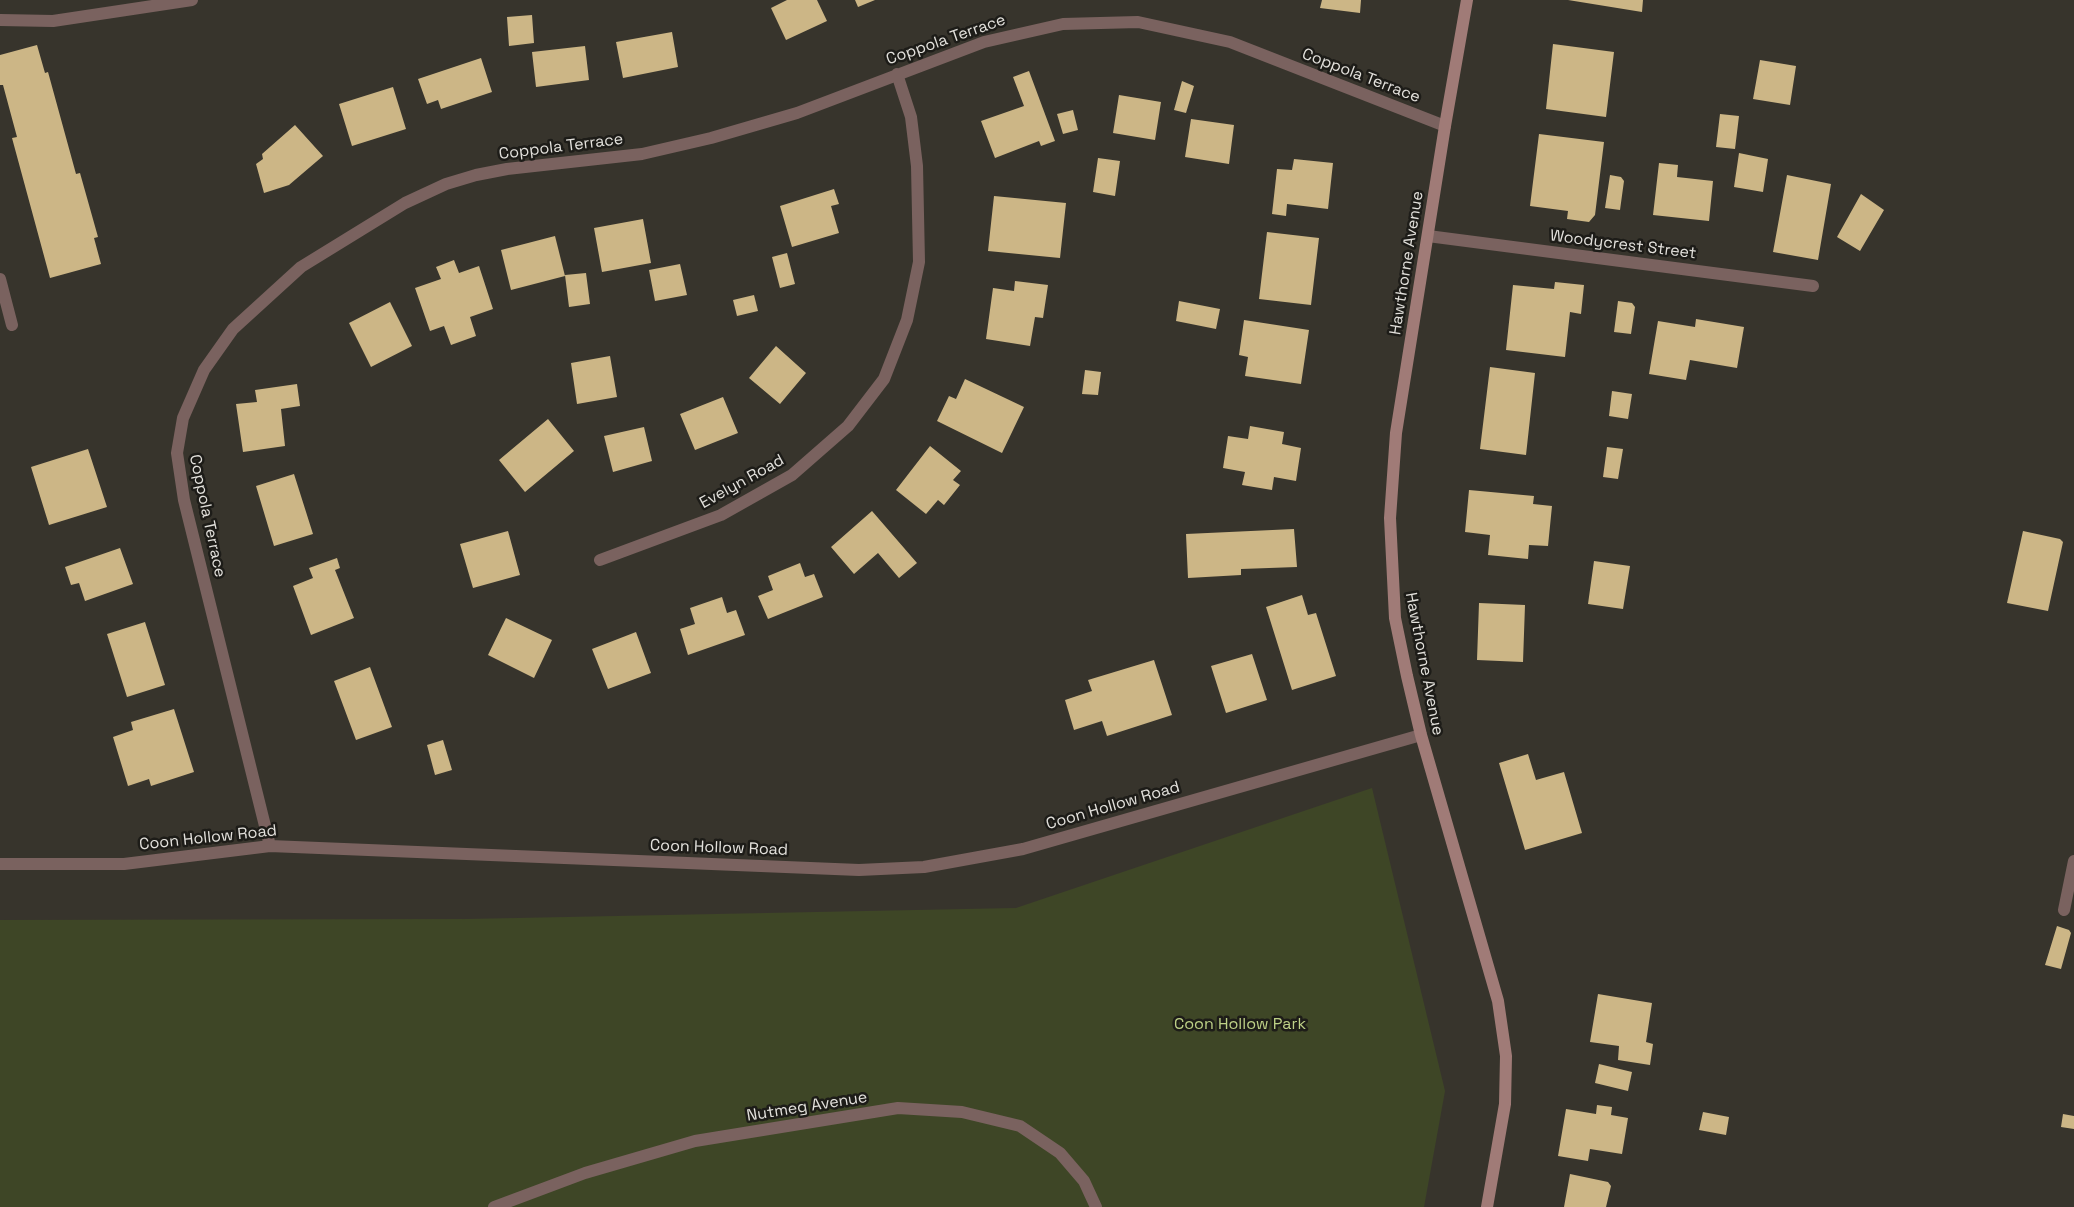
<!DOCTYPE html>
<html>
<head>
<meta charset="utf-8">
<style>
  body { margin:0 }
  canvas { display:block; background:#37342c }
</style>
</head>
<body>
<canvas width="2074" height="1207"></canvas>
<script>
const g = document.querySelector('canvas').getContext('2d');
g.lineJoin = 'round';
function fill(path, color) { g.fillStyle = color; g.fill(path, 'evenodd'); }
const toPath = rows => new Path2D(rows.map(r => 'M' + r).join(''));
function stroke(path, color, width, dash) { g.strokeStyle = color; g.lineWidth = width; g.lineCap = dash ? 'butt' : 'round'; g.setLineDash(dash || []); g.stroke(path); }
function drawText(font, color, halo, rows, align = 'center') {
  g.font = font + ' "Space Grotesk",sans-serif'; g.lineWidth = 5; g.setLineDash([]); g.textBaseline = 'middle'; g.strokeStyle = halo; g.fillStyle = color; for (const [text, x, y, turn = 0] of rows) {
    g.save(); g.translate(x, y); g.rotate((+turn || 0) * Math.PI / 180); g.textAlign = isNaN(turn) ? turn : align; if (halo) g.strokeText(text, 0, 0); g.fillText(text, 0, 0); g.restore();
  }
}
const green = toPath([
  [1372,788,1445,1091,1424,1207,0,1207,0,920,467,919,1016,908]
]);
const building = toPath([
  [787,0,817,0,827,21,786,40,771,8],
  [855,0,875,0,858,7],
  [1322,0,1361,0,1360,13,1320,8],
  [1568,0,1643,0,1642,12],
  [532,15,534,43,509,46,507,17],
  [672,32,678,67,623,78,616,42],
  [1553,44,1614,52,1606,117,1546,109],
  [37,45,45,73,48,72,76,174,80,173,98,237,94,238,101,264,50,278,12,138,17,137,3,85,0,85,0,55],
  [585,46,589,80,536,87,532,52],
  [481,58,492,92,441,109,438,100,427,104,418,79],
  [1760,60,1796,66,1790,105,1753,99],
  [1029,71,1055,141,1041,146,1039,141,995,158,981,121,1024,106,1013,77],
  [1182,81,1194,86,1186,113,1174,110],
  [393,87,406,129,352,146,339,104],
  [1119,95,1161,102,1155,140,1113,133],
  [1073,110,1078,130,1063,134,1057,114],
  [1720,114,1739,116,1735,149,1716,147],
  [1191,119,1234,125,1229,164,1185,157],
  [295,125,323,156,289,185,264,193,256,164,263,159,262,154],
  [1539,134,1604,142,1595,215,1589,222,1567,219,1568,211,1530,206],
  [1739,153,1768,159,1763,192,1734,187],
  [1098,158,1120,161,1115,196,1093,192],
  [1294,159,1333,163,1328,209,1287,204,1286,216,1272,214,1277,169,1292,170],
  [1659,163,1678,165,1677,177,1713,181,1709,221,1653,215],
  [1610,175,1621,177,1624,181,1620,210,1605,208],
  [1787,175,1831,184,1818,260,1773,252],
  [834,189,839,204,831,206,839,233,792,247,780,206],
  [1861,194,1884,210,1860,251,1837,237],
  [994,196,1066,203,1060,258,988,251],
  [643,219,651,263,602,272,594,228],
  [1267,232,1319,238,1311,305,1259,299],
  [555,236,565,276,511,290,501,250],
  [787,253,795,284,780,288,772,257],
  [454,260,459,273,479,266,493,309,470,317,476,336,451,345,444,326,430,331,415,288,441,279,436,267],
  [680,264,687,295,655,301,649,270],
  [586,273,590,304,569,307,565,275],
  [1015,281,1048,285,1043,318,1035,317,1030,346,986,339,993,288,1014,291],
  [1555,282,1584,285,1581,314,1570,312,1565,357,1506,350,1513,285,1554,289],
  [754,295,758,311,737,316,733,300],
  [1179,301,1220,309,1216,329,1176,321],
  [1618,301,1632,303,1635,307,1631,334,1614,332],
  [390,302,412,346,371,367,349,323],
  [1696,319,1744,327,1737,368,1690,360,1686,380,1649,374,1658,321,1695,327],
  [1244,320,1309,330,1301,384,1245,376,1248,357,1239,355],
  [776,346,806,373,780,404,749,378],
  [610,356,617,397,577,404,571,363],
  [1490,367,1535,373,1526,455,1480,449],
  [1085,370,1101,372,1098,395,1082,394],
  [965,379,1024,407,1002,453,937,421,949,396,956,399],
  [297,384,300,406,281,409,285,446,243,452,236,404,257,402,255,390],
  [1612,391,1632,394,1628,419,1609,416],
  [723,397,738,433,695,450,680,414],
  [548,419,574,451,525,492,499,460],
  [1250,426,1284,432,1282,444,1301,448,1296,481,1274,477,1272,490,1242,485,1245,472,1223,468,1228,436,1248,439],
  [644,427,652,461,613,472,604,436],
  [930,446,961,471,953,480,960,485,944,505,938,500,926,514,896,490],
  [1607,447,1623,449,1618,479,1603,477],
  [88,449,107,507,49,525,31,467],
  [294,474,313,534,274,546,256,486],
  [1469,490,1534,496,1533,504,1552,506,1548,546,1529,545,1528,559,1488,555,1490,535,1465,532],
  [872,511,917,563,899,578,878,553,854,574,831,547],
  [1294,529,1297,567,1241,569,1241,575,1188,578,1186,534],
  [508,531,520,575,473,588,460,544],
  [2023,531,2060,539,2063,542,2048,611,2007,603],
  [120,548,133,584,85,601,79,583,71,585,65,567],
  [337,558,340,568,335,570,354,618,311,635,293,586,313,578,309,568],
  [1594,561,1630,566,1623,609,1588,604],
  [800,563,805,577,814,574,823,597,768,619,758,596,773,590,768,576],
  [1302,595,1308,615,1316,613,1336,676,1292,690,1266,607],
  [722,597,727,613,736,610,745,635,688,655,680,629,695,624,690,608],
  [1479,603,1525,605,1523,662,1477,660],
  [506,618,552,640,534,678,488,655],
  [145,622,165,685,127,697,107,634],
  [636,632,651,673,608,689,592,649],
  [1252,654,1267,700,1226,713,1211,666],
  [1154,660,1172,715,1107,736,1102,721,1074,730,1065,700,1092,691,1088,680],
  [370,667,392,727,356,740,334,681],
  [174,709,194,772,151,786,149,779,128,786,113,737,133,730,131,722],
  [443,740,452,770,435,775,427,745],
  [1528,754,1536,780,1564,772,1582,833,1525,850,1499,763],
  [2057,926,2069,930,2071,933,2061,969,2045,965],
  [1598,994,1652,1003,1646,1042,1653,1044,1650,1065,1618,1060,1619,1046,1590,1042],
  [1599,1064,1632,1072,1628,1091,1595,1083],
  [1597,1105,1612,1107,1611,1115,1628,1118,1622,1154,1590,1149,1588,1161,1558,1156,1566,1109,1596,1114],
  [1703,1112,1729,1117,1726,1135,1699,1130],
  [2063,1114,2074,1116,2074,1129,2061,1127],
  [1570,1174,1608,1182,1611,1186,1606,1207,1564,1207]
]);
const lane = toPath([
  [2064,910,2074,861]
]);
const street = toPath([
  [0,20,53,21,192,0],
  [1428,236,1813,286],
  [0,279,12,325],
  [600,560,721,515,792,475,848,426,884,379,907,320,919,262,917,166,911,117,897,74],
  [270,846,184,500,177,453,183,418,204,370,233,329,301,267,405,203,446,184,476,175,507,169,642,154,711,138,797,113,984,42,1063,24,1138,22,1230,42,1445,126],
  [0,864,124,864,270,846,859,870,924,867,1023,849,1421,735],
  [494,1207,585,1173,695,1141,898,1108,962,1112,1020,1126,1060,1153,1084,1181,1096,1207]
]);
const secondary = toPath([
  [1467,0,1445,126,1396,433,1390,518,1395,618,1407,676,1421,735,1498,1001,1506,1056,1505,1104,1487,1207]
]);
const streetNames = [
  ["Coppola Terrace",946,40,-19],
  ["Coppola Terrace",1361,76,21],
  ["Coppola Terrace",561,147,-7],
  ["Woodycrest Street",1623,245,7],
  ["Hawthorne Avenue",1407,263,-81],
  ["Evelyn Road",742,482,-29],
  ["Coppola Terrace",207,516,78],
  ["Hawthorne Avenue",1424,664,79],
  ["Coon Hollow Road",1113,806,-16],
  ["Coon Hollow Road",208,838,-6],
  ["Coon Hollow Road",719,848,2],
  ["Nutmeg Avenue",807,1107,-9]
];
const parkNames = [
  ["Coon Hollow Park",1240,1025]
];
fill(green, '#3e4626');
fill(building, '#ccb686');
stroke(lane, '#7a625f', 12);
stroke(street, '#7a625f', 12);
stroke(secondary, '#a07b77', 12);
drawText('16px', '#e3e1dc', '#1d1c18', streetNames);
drawText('16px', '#bed187', '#1d1c18', parkNames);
</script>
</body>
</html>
